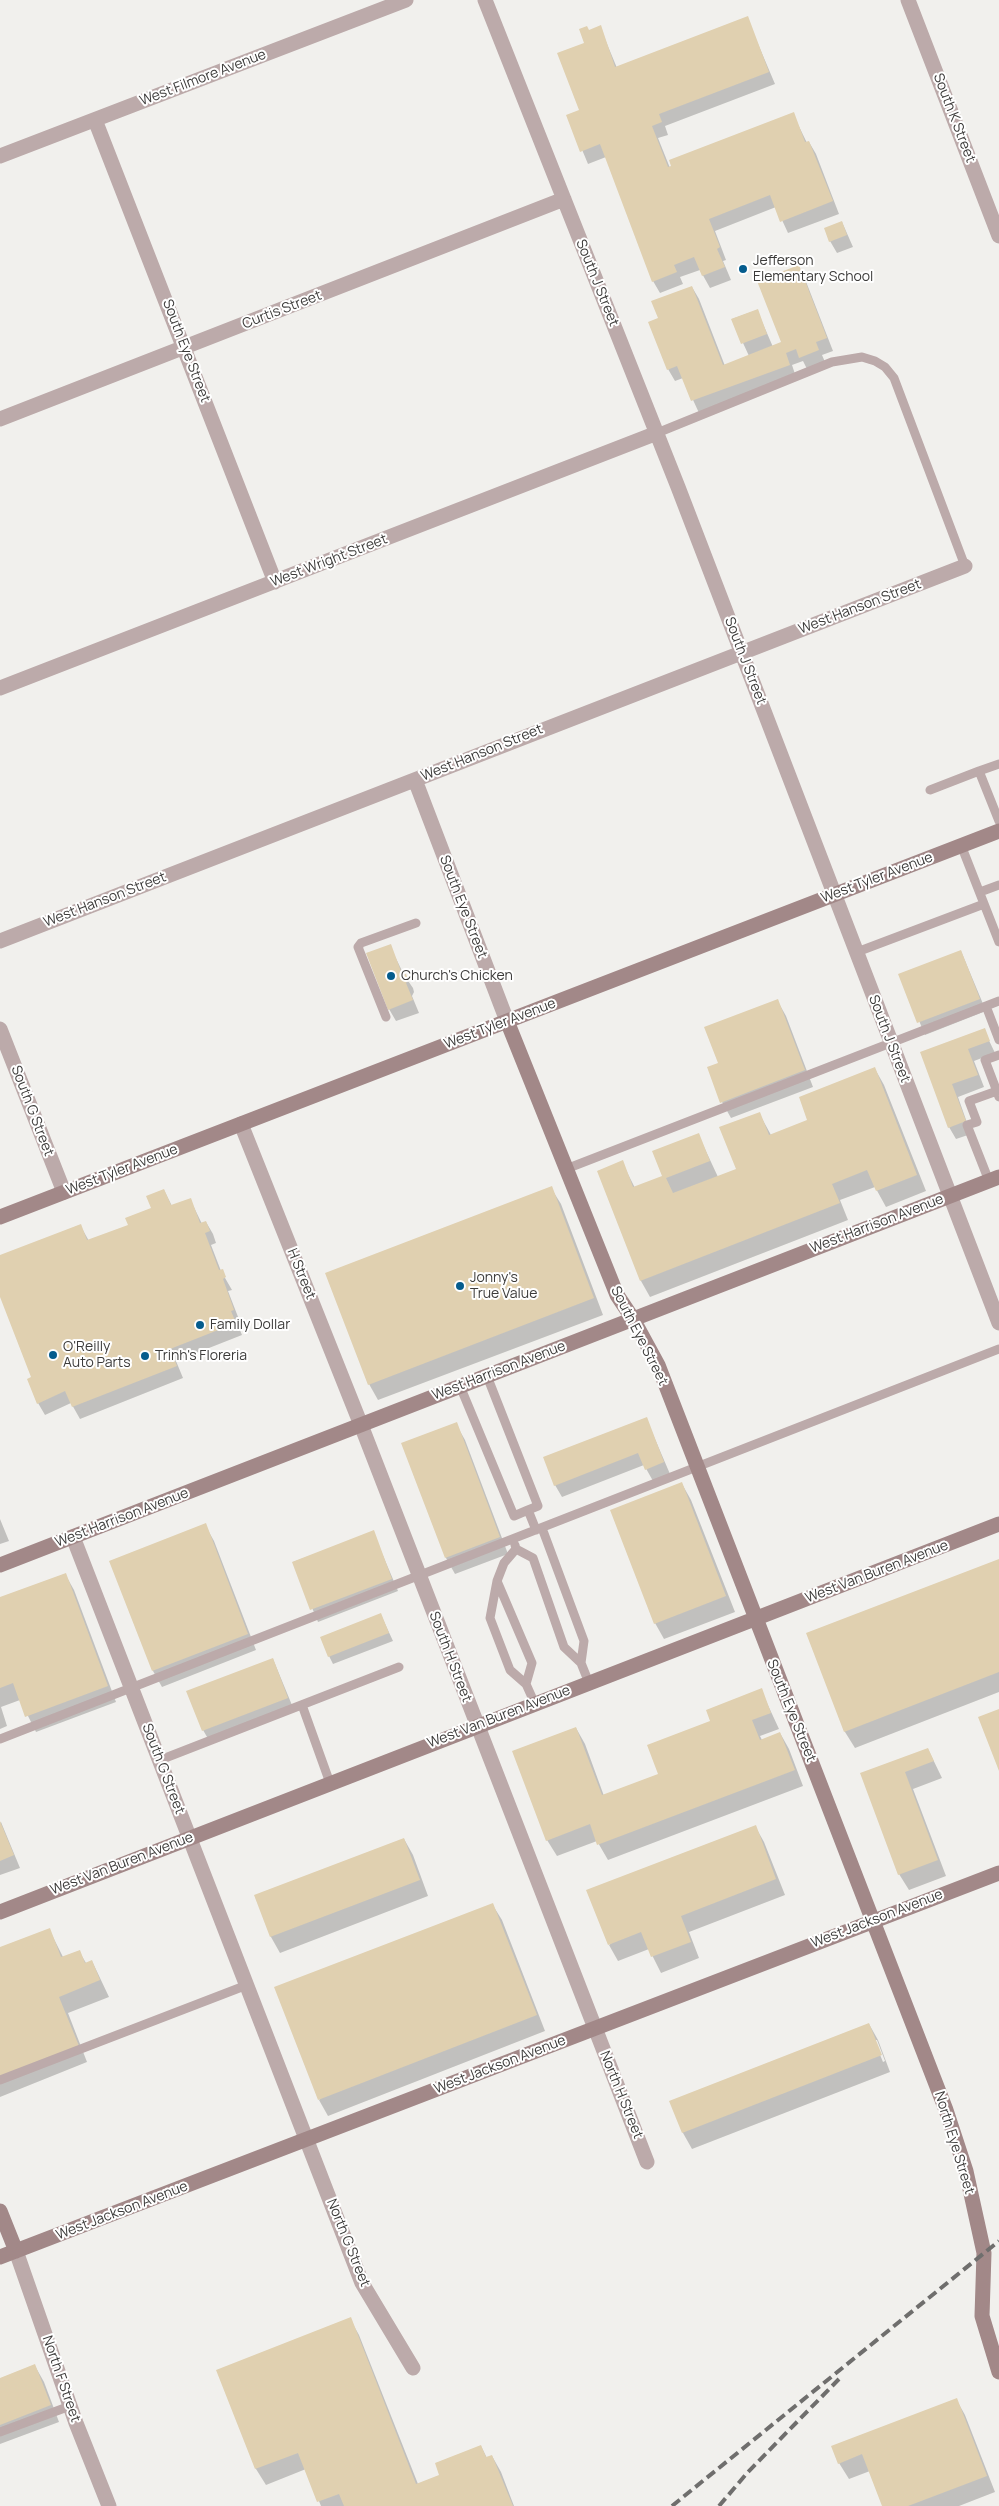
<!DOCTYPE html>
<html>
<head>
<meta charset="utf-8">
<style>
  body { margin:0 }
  canvas { display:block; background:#f1f0ed }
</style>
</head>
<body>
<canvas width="999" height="2506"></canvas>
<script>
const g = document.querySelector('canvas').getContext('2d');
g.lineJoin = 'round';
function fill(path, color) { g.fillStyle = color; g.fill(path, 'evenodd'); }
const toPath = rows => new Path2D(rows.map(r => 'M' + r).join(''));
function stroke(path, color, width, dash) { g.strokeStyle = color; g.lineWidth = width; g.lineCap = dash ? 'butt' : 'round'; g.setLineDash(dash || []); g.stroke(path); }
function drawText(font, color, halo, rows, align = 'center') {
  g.font = font + ' Manrope,sans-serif'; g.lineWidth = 4; g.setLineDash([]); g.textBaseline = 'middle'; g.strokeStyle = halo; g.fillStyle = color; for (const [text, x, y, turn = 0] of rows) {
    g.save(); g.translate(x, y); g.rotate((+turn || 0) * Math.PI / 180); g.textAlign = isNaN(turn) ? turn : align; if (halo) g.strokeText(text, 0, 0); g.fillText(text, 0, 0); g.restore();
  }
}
const shadow = toPath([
  [747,18,775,84,665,126,668,135,658,138,670,168,793,114,807,143,809,142,816,154,839,214,788,233,776,207,715,231,726,260,723,261,731,280,710,288,700,270,680,277,683,284,660,293,653,281,606,157,588,164,568,116,581,111,589,31,600,27,617,68],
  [842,222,853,247,837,253,830,241],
  [798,267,805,279,833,351,822,355,825,362,807,369,803,361,792,365,796,377,699,413,683,378,675,381,668,369,660,319,692,287,699,299,725,366,749,356,732,319,757,310,773,347,782,343],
  [390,946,404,975,413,988,414,992,412,996,419,1013,396,1021,389,1009],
  [961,951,986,1011,925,1035,900,975],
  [777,1000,786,1016,813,1087,731,1118,722,1102,720,1064],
  [984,1030,995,1053,974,1061,984,1087,958,1097,971,1134,956,1139,949,1127,922,1053],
  [875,1069,884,1085,926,1191,886,1207,875,1187,840,1200,848,1220,650,1297,641,1281,598,1171,622,1162,635,1188,664,1177,698,1134,718,1177,737,1170,759,1113,771,1135,809,1120],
  [551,1188,561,1204,603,1315,378,1400,369,1384],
  [164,1190,172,1206,190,1199,202,1224,206,1222,213,1234,216,1243,211,1245,221,1271,232,1290,228,1291,240,1322,237,1323,242,1335,176,1361,183,1378,80,1419,71,1403,45,1415,38,1403,33,1378,0,1294,0,1256,80,1225,89,1241,129,1226,153,1208],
  [646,1418,670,1474,653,1481,644,1465,562,1497,555,1485],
  [456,1424,465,1440,508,1554,455,1574,446,1558],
  [682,1484,691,1500,735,1612,664,1639,655,1623],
  [0,1519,9,1541,0,1544],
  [205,1525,214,1541,256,1650,162,1687,153,1671,111,1561],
  [373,1532,398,1591,318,1622,293,1562],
  [999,1560,999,1692,855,1748,845,1732,808,1634],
  [65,1574,74,1590,116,1702,36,1732,20,1700,1,1707,7,1726,0,1729,0,1598],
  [381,1615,393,1641,333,1664,329,1656],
  [273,1659,294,1710,210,1742,203,1730],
  [761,1690,779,1729,760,1736,762,1740,780,1733,789,1749,803,1786,608,1860,597,1841,557,1856,547,1840,576,1728,585,1744,604,1796,660,1775,712,1722],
  [928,1749,942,1778,913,1789,946,1876,909,1890,899,1874,862,1774],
  [1,1822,20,1868,0,1875,0,1823],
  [755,1826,764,1842,785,1895,689,1932,699,1958,661,1973,649,1949,618,1961,609,1945],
  [404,1839,413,1855,428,1896,280,1953,271,1937,255,1896],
  [492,1904,502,1920,545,2031,328,2116,319,2100],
  [49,1929,63,1957,79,1951,86,1963,92,1961,109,1997,68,2013,87,2062,0,2097,0,1949],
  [869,2024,878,2040,890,2072,692,2149,683,2133,671,2101],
  [874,2040,877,2040,885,2061,883,2062],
  [350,2319,359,2335,418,2484,441,2475,481,2446,487,2458,492,2456,501,2472,514,2506,321,2506,306,2469,266,2485,256,2469,218,2371],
  [35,2366,44,2382,59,2422,0,2444,0,2379],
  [956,2399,965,2415,995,2492,959,2506,884,2506,870,2471,849,2479,839,2463]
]);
const building = toPath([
  [748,16,769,72,659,114,662,122,652,126,668,167,671,166,669,160,794,112,805,142,809,141,833,201,780,222,770,195,709,219,720,247,717,249,725,267,702,276,694,257,674,265,677,272,652,282,600,144,580,152,566,115,579,110,557,53,584,43,579,29,587,26,589,30,601,25,615,67],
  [842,221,847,235,829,242,824,228],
  [799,265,827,338,816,342,819,350,799,358,796,349,786,353,790,365,691,401,677,366,667,370,648,322,658,318,651,301,692,286,723,365,781,342,757,281],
  [758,309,767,334,741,344,731,319],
  [391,944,402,974,406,974,408,980,406,983,413,1000,388,1010,366,953],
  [961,950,980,999,917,1023,898,974],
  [778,999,805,1070,720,1103,707,1067,718,1063,704,1027],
  [985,1028,990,1041,968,1049,978,1075,952,1084,966,1121,948,1128,920,1052],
  [875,1067,917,1175,876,1191,867,1170,832,1184,840,1203,640,1281,597,1171,623,1160,633,1187,662,1176,652,1151,699,1133,710,1161,666,1178,673,1193,736,1169,719,1127,760,1112,769,1135,807,1120,799,1097],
  [552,1186,594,1298,368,1385,325,1273],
  [164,1189,171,1205,191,1198,200,1223,206,1221,210,1231,205,1233,219,1270,223,1269,226,1277,223,1279,234,1310,231,1311,236,1323,170,1349,177,1366,72,1407,65,1391,37,1404,27,1379,31,1377,0,1297,0,1255,81,1224,87,1240,128,1225,125,1218,151,1208,146,1196],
  [647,1417,664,1462,645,1470,638,1453,554,1486,543,1457],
  [457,1422,500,1537,445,1558,401,1443],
  [682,1482,726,1596,654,1624,610,1510],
  [206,1523,248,1634,152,1671,109,1561],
  [374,1530,392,1579,310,1610,292,1562],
  [999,1559,999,1672,844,1732,806,1633],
  [66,1573,108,1686,25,1717,13,1683,0,1688,0,1597],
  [381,1613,389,1633,328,1657,320,1637],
  [273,1658,288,1698,202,1731,186,1691],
  [762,1688,771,1713,752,1720,760,1740,780,1732,795,1770,597,1845,590,1824,546,1841,512,1751,576,1727,602,1795,658,1774,647,1745,710,1721,706,1710],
  [999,1709,999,1771,978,1717],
  [928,1748,934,1761,905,1772,938,1860,898,1875,860,1773],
  [0,1821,14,1855,0,1861],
  [756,1825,776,1879,681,1916,691,1942,651,1957,641,1932,608,1945,586,1890],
  [404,1838,420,1880,270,1937,254,1895],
  [493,1903,537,2015,318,2100,274,1987],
  [50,1928,61,1957,80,1950,85,1963,92,1960,100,1980,59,1997,79,2046,0,2077,0,1947],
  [869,2023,882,2055,682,2133,669,2101],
  [351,2317,416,2484,439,2475,435,2463,481,2445,486,2457,492,2455,513,2506,344,2506,339,2494,317,2502,298,2453,255,2469,216,2370],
  [35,2364,51,2405,0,2425,0,2378],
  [957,2398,987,2476,908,2506,882,2506,862,2454,838,2464,831,2446]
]);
const lane = toPath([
  [657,433,832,362,862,357,875,361,885,367,894,378,965,566],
  [979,771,999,764],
  [930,790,979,771,999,821],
  [961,845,999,942],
  [980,892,999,885],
  [857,952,984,904],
  [986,1006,999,1040],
  [386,1017,358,947,361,943,416,923],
  [999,1055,985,1060,999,1097],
  [566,1169,999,1001],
  [989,1181,967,1125,977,1122,969,1101,997,1091],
  [460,1386,514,1516,528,1510,538,1506,487,1376],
  [528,1510,536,1530],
  [542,1528,584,1641,581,1663],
  [515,1545,516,1549,533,1558,564,1647,581,1663,589,1683],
  [516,1549,504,1563,497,1581,490,1618,510,1670,526,1684,535,1704],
  [497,1581,532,1663,526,1684],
  [302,1705,330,1783],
  [0,1739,999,1349],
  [160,1760,399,1667],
  [0,2080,247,1985],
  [0,2432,70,2406]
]);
const street = toPath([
  [485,0,678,487,999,1323],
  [908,0,999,236],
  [95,120,275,582],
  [0,156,406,0],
  [0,419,564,199],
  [0,688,657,433],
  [415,780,507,1021],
  [0,941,965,566],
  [0,1029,64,1192],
  [241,1124,361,1425,647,2162],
  [73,1537,362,2283,413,2368],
  [16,2251,76,2423,109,2506]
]);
const secondary = toPath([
  [507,1021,617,1295,633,1319,658,1365,946,2110,966,2171,984,2253,982,2316,999,2372],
  [0,1217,999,831],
  [0,1565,999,1177],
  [0,1912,999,1524],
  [0,2211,16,2251],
  [0,2257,999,1873]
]);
const rail = toPath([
  [672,2506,999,2241],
  [719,2506,748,2472,839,2379]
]);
const markers = [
  [743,269,5,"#055c8d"],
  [391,976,5,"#055c8d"],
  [460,1286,5,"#055c8d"],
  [200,1325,5,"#055c8d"],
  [53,1355,5,"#055c8d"],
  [145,1356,5,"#055c8d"]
];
const streetNames = [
  ["West Filmore Avenue",203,78,-21],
  ["South K Street",954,118,69],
  ["South J Street",597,283,68],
  ["Curtis Street",282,310,-21],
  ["South Eye Street",186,351,69],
  ["West Wright Street",329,561,-21],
  ["West Hanson Street",860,607,-21],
  ["South J Street",745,661,69],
  ["West Hanson Street",482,753,-22],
  ["West Tyler Avenue",877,878,-21],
  ["West Hanson Street",105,900,-21],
  ["South Eye Street",463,907,69],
  ["West Tyler Avenue",500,1024,-21],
  ["South J Street",889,1039,69],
  ["South G Street",32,1111,69],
  ["West Tyler Avenue",122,1170,-21],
  ["West Harrison Avenue",877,1224,-21],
  ["H Street",301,1274,68],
  ["South Eye Street",639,1336,63],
  ["West Harrison Avenue",499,1371,-21],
  ["West Harrison Avenue",122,1518,-21],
  ["West Van Buren Avenue",877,1572,-21],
  ["South H Street",450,1657,69],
  ["South Eye Street",791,1711,68],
  ["West Van Buren Avenue",499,1717,-21],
  ["South G Street",163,1769,69],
  ["West Van Buren Avenue",122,1864,-21],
  ["West Jackson Avenue",877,1919,-21],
  ["West Jackson Avenue",500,2065,-21],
  ["North H Street",621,2095,68],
  ["North Eye Street",954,2143,73],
  ["West Jackson Avenue",122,2211,-21],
  ["North G Street",348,2243,68],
  ["North F Street",61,2379,71]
];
const poiNames = [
  ["Jefferson",753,261],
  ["Elementary School",753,277],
  ["Church's Chicken",401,976],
  ["Jonny's",470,1278],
  ["True Value",470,1294],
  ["Family Dollar",210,1325],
  ["O'Reilly",63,1347],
  ["Auto Parts",63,1363],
  ["Trinh's Floreria",155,1356]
];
fill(shadow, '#0003');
fill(building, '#e0d0b0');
stroke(lane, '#bcaaaa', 9);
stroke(street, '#bcaaaa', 15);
stroke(secondary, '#a28888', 15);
stroke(rail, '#6f6e6d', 4, [10, 5]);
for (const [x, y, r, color] of markers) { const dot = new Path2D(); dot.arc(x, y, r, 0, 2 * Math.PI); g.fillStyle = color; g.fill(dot); stroke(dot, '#fff', 2); }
drawText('14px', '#3c3b3a', '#fff', streetNames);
drawText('14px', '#3c3b3a', '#fff', poiNames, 'left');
</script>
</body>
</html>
